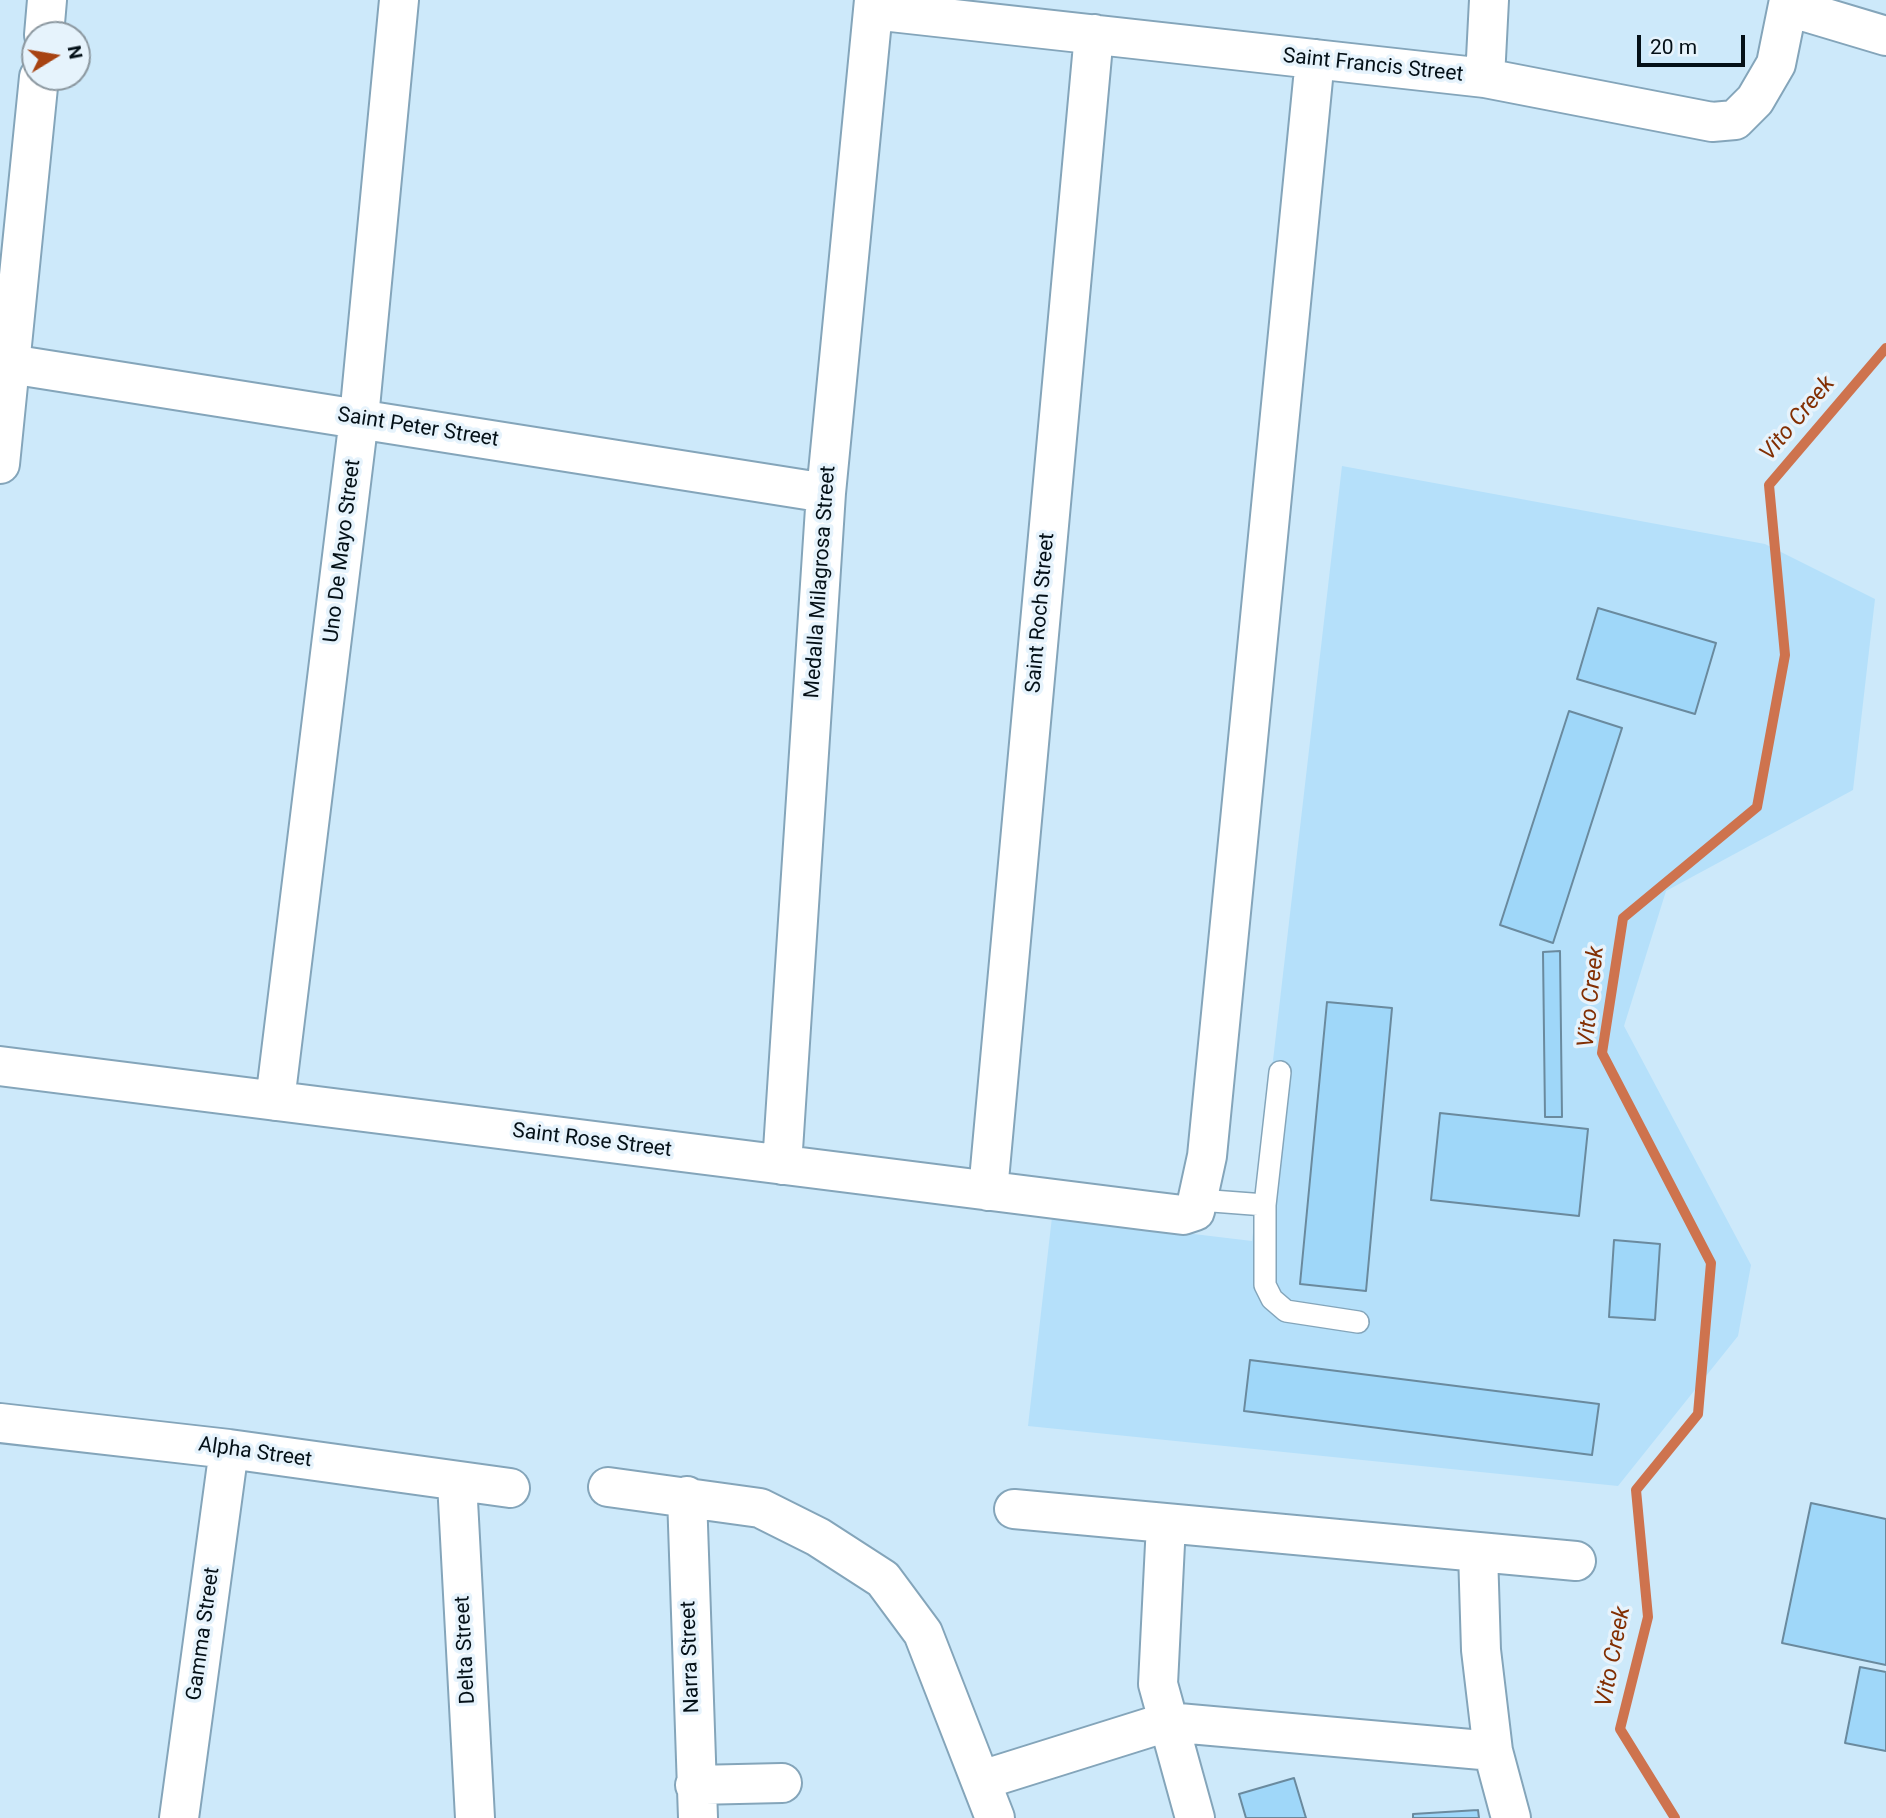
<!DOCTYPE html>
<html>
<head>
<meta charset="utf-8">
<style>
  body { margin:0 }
  #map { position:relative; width:1886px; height:1818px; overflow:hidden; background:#cde9fa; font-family:Roboto,sans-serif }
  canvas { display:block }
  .north { position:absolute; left:21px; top:21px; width:70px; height:70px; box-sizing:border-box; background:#e6f3fc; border:2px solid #8c98a0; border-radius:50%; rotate:79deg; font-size:19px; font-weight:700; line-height:28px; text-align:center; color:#041017 }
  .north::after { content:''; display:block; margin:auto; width:24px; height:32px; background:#a74312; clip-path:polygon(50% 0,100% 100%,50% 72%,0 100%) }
  .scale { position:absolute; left:1637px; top:35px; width:108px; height:32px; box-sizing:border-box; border:4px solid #041017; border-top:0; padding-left:9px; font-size:21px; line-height:24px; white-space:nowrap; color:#041017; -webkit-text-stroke:5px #e6f3fc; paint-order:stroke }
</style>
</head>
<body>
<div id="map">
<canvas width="1886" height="1818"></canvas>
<div class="north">N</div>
<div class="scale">20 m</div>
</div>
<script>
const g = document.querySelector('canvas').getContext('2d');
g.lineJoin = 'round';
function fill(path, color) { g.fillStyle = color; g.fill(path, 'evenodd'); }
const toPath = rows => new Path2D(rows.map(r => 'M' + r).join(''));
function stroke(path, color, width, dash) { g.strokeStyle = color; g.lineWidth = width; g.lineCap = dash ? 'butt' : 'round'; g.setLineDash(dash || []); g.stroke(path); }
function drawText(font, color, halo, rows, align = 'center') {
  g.font = font + ' Roboto,sans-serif'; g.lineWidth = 7; g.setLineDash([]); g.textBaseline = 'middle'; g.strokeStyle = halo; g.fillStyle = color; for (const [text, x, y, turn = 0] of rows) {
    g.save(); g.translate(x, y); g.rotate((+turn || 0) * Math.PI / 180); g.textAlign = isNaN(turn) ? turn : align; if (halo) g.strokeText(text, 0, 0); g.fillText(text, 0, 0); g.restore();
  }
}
const built = toPath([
  [1342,466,1765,544,1875,599,1853,790,1666,891,1624,1026,1751,1265,1738,1336,1618,1486,1028,1426,1052,1217,1252,1241]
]);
const stream = toPath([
  [1675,1818,1620,1729,1648,1617,1636,1490,1698,1414,1711,1263,1602,1053,1623,918,1757,807,1785,655,1769,485,1886,348]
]);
const building = toPath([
  [1598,608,1716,643,1695,714,1577,679,1598,608],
  [1569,711,1622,728,1553,943,1500,925,1569,711],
  [1560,951,1562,1117,1545,1117,1543,952,1560,951],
  [1327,1002,1392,1008,1366,1291,1300,1284,1327,1002],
  [1440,1113,1588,1129,1579,1216,1431,1200,1440,1113],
  [1614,1240,1660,1244,1655,1320,1609,1317,1614,1240],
  [1250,1360,1599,1404,1592,1455,1244,1411,1250,1360],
  [1811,1503,1886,1519,1886,1665,1782,1643,1811,1503],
  [1860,1667,1886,1672,1886,1751,1845,1743,1860,1667],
  [1294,1778,1306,1818,1246,1818,1239,1794,1294,1778],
  [1478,1810,1479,1818,1413,1818,1413,1814,1478,1810]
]);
const service = toPath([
  [1199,1200,1265,1205,1265,1285,1272,1299,1286,1311,1358,1322],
  [1265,1205,1280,1072]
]);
const minor = toPath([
  [1789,7,1886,36],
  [873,10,1485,78,1712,122,1735,120,1755,100,1776,64,1789,0],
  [1485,78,1489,0],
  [10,364,826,493],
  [0,1066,1150,1211,1183,1215,1195,1211,1207,1156,1315,59],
  [275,1101,359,418,399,0],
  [782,1165,826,493,874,0],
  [988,1191,1094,34],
  [0,1423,229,1449,510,1488],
  [457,1482,475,1818],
  [608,1487,760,1508,818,1537,883,1579,923,1633,995,1818],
  [687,1496,698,1818],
  [1014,1509,1576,1561],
  [1166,1524,1158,1684,1195,1818],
  [1478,1552,1481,1650,1493,1751,1511,1818],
  [982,1780,1167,1722,1493,1751],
  [695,1785,782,1783],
  [179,1818,229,1449]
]);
const tertiary = toPath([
  [44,35,47,0],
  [0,464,39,77]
]);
const streetNames = [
  ["Saint Francis Street",1373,66,6],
  ["Saint Peter Street",418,428,9],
  ["Uno De Mayo Street",343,551,-83],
  ["Medalla Milagrosa Street",821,582,-86],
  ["Saint Roch Street",1041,613,-85],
  ["Saint Rose Street",592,1141,7],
  ["Alpha Street",255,1453,8],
  ["Gamma Street",204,1634,-82],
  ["Delta Street",466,1650,-93],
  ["Narra Street",691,1657,-92]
];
const waterNames = [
  ["Vito Creek",1798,419,-50],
  ["Vito Creek",1592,997,-84],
  ["Vito Creek",1614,1657,-79]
];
fill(built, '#b5e0fa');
stroke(stream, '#ce734e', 10);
fill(building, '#9fd7f9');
stroke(building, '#6a8a9e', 2);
stroke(service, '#84a5ba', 24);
stroke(minor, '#84a5ba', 42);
stroke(tertiary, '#84a5ba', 42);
stroke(service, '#fff', 21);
stroke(minor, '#fff', 38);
stroke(tertiary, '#fff', 38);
drawText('21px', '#041017', '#e6f3fc', streetNames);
drawText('italic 23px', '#822f03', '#e6f3fc', waterNames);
</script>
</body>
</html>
